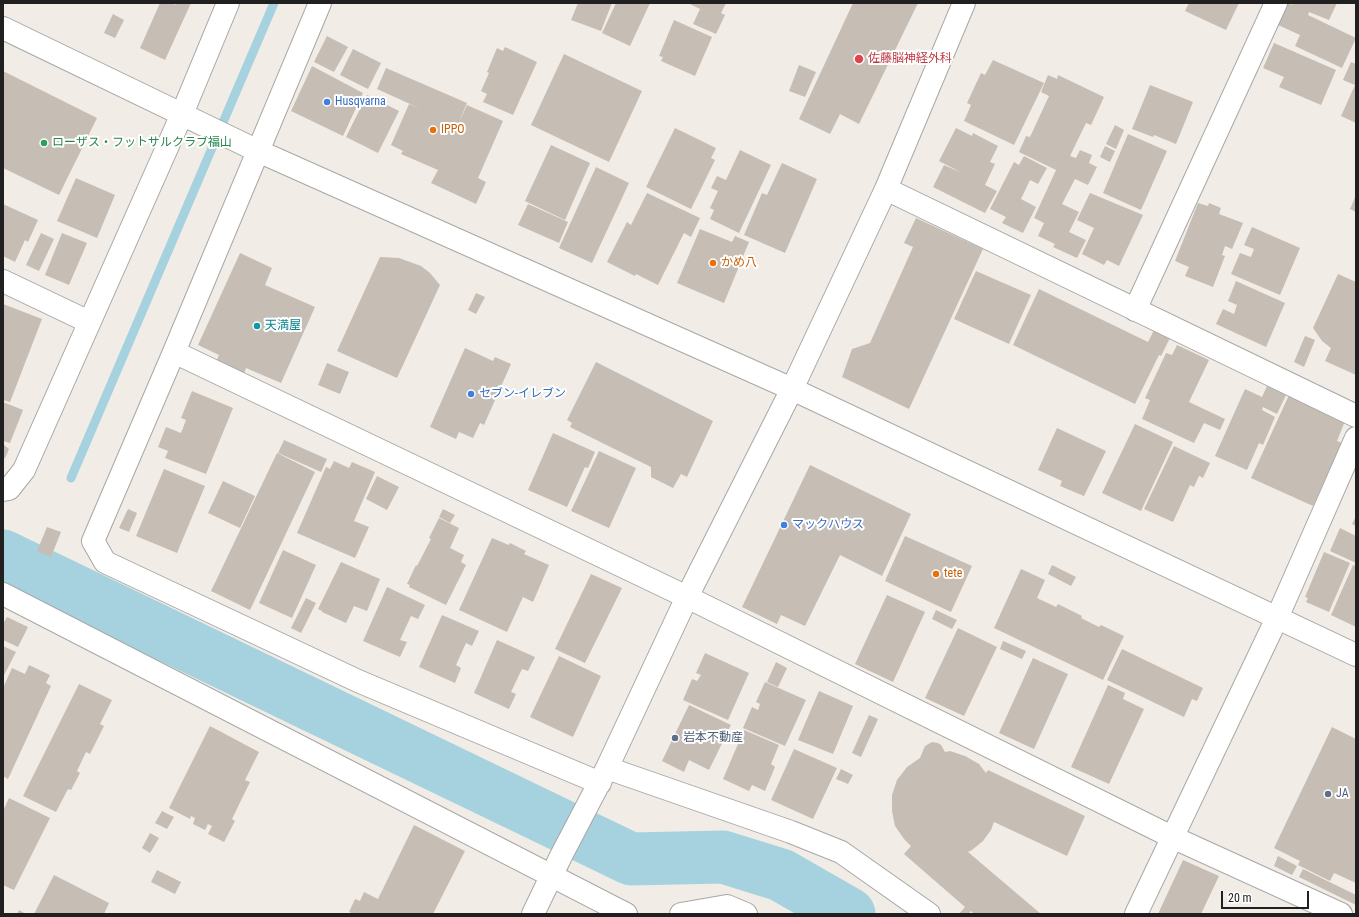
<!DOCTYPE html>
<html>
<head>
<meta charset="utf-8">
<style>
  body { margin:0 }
  #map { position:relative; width:1359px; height:917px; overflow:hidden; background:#f1ede6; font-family:"Roboto Condensed",sans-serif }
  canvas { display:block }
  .frame { position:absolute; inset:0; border:4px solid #202020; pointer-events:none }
  .scale { position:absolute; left:1221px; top:891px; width:88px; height:18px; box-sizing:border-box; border:2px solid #202020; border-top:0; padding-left:5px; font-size:12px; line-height:14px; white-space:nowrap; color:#202020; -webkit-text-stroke:3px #fff; paint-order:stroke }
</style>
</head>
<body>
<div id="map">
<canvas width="1359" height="917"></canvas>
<div class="frame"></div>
<div class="scale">20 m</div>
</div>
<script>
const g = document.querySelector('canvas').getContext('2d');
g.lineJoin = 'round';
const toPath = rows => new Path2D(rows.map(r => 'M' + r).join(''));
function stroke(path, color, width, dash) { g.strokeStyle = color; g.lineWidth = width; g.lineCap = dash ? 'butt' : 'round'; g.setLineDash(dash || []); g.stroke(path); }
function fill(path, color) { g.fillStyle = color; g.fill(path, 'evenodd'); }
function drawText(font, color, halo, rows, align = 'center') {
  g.font = font + ' "Roboto Condensed","Noto Sans JP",sans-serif'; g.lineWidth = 4; g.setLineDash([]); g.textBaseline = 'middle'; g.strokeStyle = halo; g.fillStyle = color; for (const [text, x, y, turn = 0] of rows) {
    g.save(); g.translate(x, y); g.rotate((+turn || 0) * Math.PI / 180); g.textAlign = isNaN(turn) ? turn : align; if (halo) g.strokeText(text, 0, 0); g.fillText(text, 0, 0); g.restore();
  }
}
const stream = toPath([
  [71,478,274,3]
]);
const river = toPath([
  [3,556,631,859,723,857,781,875,849,914]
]);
const building = toPath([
  [160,3,172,3,175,5,176,3,191,3,165,60,140,48],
  [578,3,612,3,601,31,571,20],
  [616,3,650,3,630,46,602,33],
  [688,3,726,3,721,13,725,15,716,34,693,24,700,9],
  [853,3,918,3,859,124,840,114,830,134,799,119],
  [1189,3,1239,3,1226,30,1185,11],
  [1288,3,1292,5,1293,3,1337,3,1329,20,1309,12,1308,15,1356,38,1342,68,1295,46,1300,35,1278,25],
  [113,14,124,20,115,38,104,33],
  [674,20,712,37,695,76,661,61,663,57,659,56],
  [327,36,348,47,334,72,314,62],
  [1274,43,1336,70,1321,105,1279,87,1284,77,1263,68],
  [505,47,537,62,513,115,483,102,487,94,481,91,489,73,487,72,497,48,503,51],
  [353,49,381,63,368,89,340,75],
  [564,54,642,91,609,162,531,125],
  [993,60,1044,83,1014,145,964,121,971,105,967,103,981,73,985,75],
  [1351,62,1356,64,1356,123,1341,116,1355,85,1343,80],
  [799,65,816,72,805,97,789,91],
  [312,66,363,93,343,136,291,111],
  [386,68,467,103,458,124,467,105,503,121,478,178,486,182,476,204,431,183,438,170,401,154,403,151,391,145,409,104,421,109,377,89],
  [3,71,97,118,59,195,3,168],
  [1048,75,1057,79,1058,75,1104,97,1091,125,1086,123,1070,156,1076,158,1080,150,1092,155,1089,163,1097,167,1088,185,1075,179,1062,204,1079,212,1069,232,1086,240,1077,258,1053,247,1055,244,1038,236,1044,223,1034,218,1056,170,1019,152,1026,136,1030,137,1049,96,1041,92],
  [1150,85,1193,102,1176,144,1154,135,1153,137,1132,129],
  [367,95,399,111,378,153,346,137],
  [1115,125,1124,130,1116,149,1106,144],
  [675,128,716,148,711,158,715,160,691,209,646,187],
  [956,128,972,136,973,133,998,146,990,162,995,164,985,185,997,191,985,213,933,187,944,165,962,173,939,161],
  [1128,134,1167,151,1141,210,1103,193],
  [551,145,590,163,565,220,525,201],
  [1105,146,1115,151,1110,162,1100,157],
  [740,150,771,165,739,233,710,219,714,210,710,208,718,191,711,188,717,176,726,180],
  [1024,156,1047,168,1038,184,1030,180,1021,199,1036,207,1023,233,1002,223,1006,217,990,209,1014,162,1019,165],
  [782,163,817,179,785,253,744,235,762,193,767,195],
  [596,167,629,183,592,263,559,248],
  [76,178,115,195,97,238,57,221],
  [647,193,700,218,691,237,684,233,658,285,636,274,635,276,607,262,627,222,631,225],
  [1090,193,1143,215,1119,266,1107,260,1104,265,1082,254,1094,228,1077,220],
  [1356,195,1356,212,1350,209],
  [1198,203,1208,206,1209,203,1221,208,1219,214,1243,223,1232,249,1225,246,1222,255,1225,256,1213,287,1185,276,1189,267,1175,261],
  [3,204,38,220,28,242,25,240,15,262,3,256],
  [528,204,568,222,559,243,518,225],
  [916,218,983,249,909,409,842,377,852,349,870,343,913,247,904,243],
  [1252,227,1300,248,1280,295,1231,274,1240,253,1251,257,1254,249,1244,245],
  [700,229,732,242,735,236,749,242,724,303,677,283],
  [41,233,54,239,39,271,26,265],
  [62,233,87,243,69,285,45,275],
  [240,253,272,268,265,285,315,307,281,383,246,368,244,374,216,362,219,355,198,345],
  [380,257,399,258,421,266,430,273,440,285,397,378,337,351],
  [976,271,1031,295,1009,344,954,319],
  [1338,274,1356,282,1356,375,1325,361,1331,348,1322,341,1313,328],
  [1236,281,1285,303,1266,347,1216,324,1223,309,1234,314,1237,305,1228,301],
  [1039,289,1148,342,1154,330,1170,338,1161,356,1159,355,1135,404,1013,345],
  [476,293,485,297,476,314,468,310],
  [3,304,42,319,10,402,3,400],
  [1305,336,1315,340,1304,367,1294,362],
  [1177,345,1209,360,1189,402,1225,419,1220,430,1204,423,1194,443,1142,419,1150,400,1145,398,1166,353,1172,355],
  [465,348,493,361,495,357,511,364,484,425,480,423,473,438,459,432,456,439,430,427],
  [596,362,713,421,687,477,681,474,673,488,651,477,651,467,570,427,572,423,567,420],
  [327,363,349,372,340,394,318,385],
  [1267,386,1286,395,1277,414,1263,407,1262,410,1275,417,1263,445,1259,443,1247,470,1215,456,1245,389,1262,397],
  [192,391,233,408,206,474,165,458,168,451,158,447,166,427,181,433,186,420,181,418],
  [1289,395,1345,421,1337,441,1342,443,1313,506,1251,478],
  [3,402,23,410,10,443,3,441],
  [1135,424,1173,442,1141,511,1102,493],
  [1057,428,1106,451,1084,496,1060,486,1062,481,1038,470],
  [553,433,595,452,588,468,585,467,567,507,528,490],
  [284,440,327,459,321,472,278,453],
  [3,444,9,449,7,454,5,458,3,458],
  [1174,446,1210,463,1203,478,1199,476,1194,487,1190,485,1173,522,1144,509],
  [599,451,636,468,609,528,571,511],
  [277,453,315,472,250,610,211,591],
  [334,461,349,468,352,462,375,472,354,521,369,527,355,558,297,533,326,467,330,469],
  [810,465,911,514,882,576,840,555,805,626,781,615,777,624,742,607],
  [164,469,205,486,177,553,136,536],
  [377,476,399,487,387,510,366,499],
  [223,481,255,496,240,528,208,513],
  [128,509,137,513,129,532,119,528],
  [443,509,455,515,450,523,439,517],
  [1356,516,1356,526,1352,524],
  [439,518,459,528,450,548,464,555,461,562,466,565,446,605,409,587,410,585,407,584,416,565,417,566,431,539,429,538],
  [47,527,61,532,51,557,37,551],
  [1340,528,1356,536,1356,563,1330,551],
  [905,536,972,566,951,612,885,581],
  [492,538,509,545,510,543,526,551,524,554,549,565,533,602,523,597,507,632,459,610],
  [283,550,316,565,292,618,259,603],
  [1324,552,1350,563,1329,612,1306,602,1308,598,1305,597],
  [341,562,380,579,367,611,354,606,346,623,322,612,322,611,318,609],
  [1052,565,1076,577,1071,586,1048,574],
  [1353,565,1356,566,1356,627,1331,615],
  [1021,569,1045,580,1037,598,1056,607,1058,604,1082,616,1081,618,1099,627,1101,625,1124,636,1103,680,994,628],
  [591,574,622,588,585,663,555,649],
  [387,587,425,605,418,619,411,616,400,640,407,642,400,657,363,641],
  [887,595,925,612,893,682,855,664],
  [306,598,316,603,301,633,291,628],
  [936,610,957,620,952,629,932,619],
  [442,615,479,631,472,646,466,643,456,665,461,668,455,683,419,667],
  [7,617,28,627,18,647,3,640,3,624],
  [958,628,997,647,964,716,925,698],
  [497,640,535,657,528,671,522,669,511,692,516,694,509,709,474,693],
  [1003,641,1026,651,1022,659,1000,649],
  [3,646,16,652,3,677],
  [1122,649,1203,688,1197,701,1192,699,1184,717,1107,680],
  [705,653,749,673,728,720,683,700,692,679,697,681,701,675,696,673],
  [559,656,601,676,573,737,530,717],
  [1033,658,1068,674,1034,749,999,733],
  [776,662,787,668,778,687,767,682],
  [29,665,50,675,46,683,51,686,8,779,3,776,3,688,12,668,25,674],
  [765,682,806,700,785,746,743,728,752,707,758,710,760,704,756,702],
  [79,684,112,700,100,724,104,726,90,754,86,752,77,771,80,773,71,790,68,789,56,812,23,796],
  [1108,685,1125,693,1123,699,1144,709,1109,784,1071,767],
  [819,691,853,706,833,754,798,740],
  [689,705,731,725,709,770,689,760,684,772,662,761],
  [869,715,878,719,861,757,852,753],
  [210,726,259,752,245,780,250,782,232,819,235,821,224,842,208,834,212,826,208,824,205,830,193,824,195,818,191,816,190,819,169,808],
  [1332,727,1356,739,1356,883,1334,873,1330,881,1298,865,1300,861,1274,848],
  [744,730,779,745,771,764,775,767,765,791,752,785,749,791,723,779],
  [932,742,938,743,941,745,945,752,950,751,965,756,979,764,986,773,988,770,1085,816,1067,856,994,822,991,830,983,841,972,850,968,852,1041,914,974,914,971,911,968,914,959,914,965,907,904,854,911,846,904,839,895,826,892,811,892,795,897,780,907,767,920,758,925,746],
  [794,749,837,768,813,819,771,800],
  [841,769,853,775,848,784,836,779],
  [9,798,50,818,14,890,3,885,3,811],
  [162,811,174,817,167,829,155,823],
  [414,825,465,851,433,914,354,914,349,912,355,899,360,901,364,892,378,899],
  [150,833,159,838,150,853,142,848],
  [1278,856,1297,866,1292,875,1274,866],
  [1183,860,1219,876,1201,914,1158,914],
  [1303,869,1356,895,1356,905,1299,877],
  [157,870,181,882,175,894,151,882],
  [54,875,109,903,104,914,34,914],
  [19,910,26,914,17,914]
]);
const minor = toPath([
  [320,3,174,352,93,541,105,562,358,681,600,783],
  [3,28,258,151,792,389,1356,655],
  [886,189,1356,416],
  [3,281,89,322],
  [1135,310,1276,3],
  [174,352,687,597,1172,837,1341,914],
  [3,490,9,489,24,470,182,114,228,3],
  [3,594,626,914],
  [607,768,791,832,841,852,929,914],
  [533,914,561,856,607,768,687,597,792,389,886,189,964,3],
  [681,914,727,906,746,914],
  [1136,914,1277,618,1356,438]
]);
const markers = [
  [859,59,5,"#e0444e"],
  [327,102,4,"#3f7fe0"],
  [433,130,4,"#e8710a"],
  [44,143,4,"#2e9e5b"],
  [713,263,4,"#e8710a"],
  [257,326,4,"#0f9aa8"],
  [471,394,4,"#3f7fe0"],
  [784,525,4,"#3f7fe0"],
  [936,574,4,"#e8710a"],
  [675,738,4,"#5c6f8a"],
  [1328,794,4,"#5c6f8a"]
];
const healthNames = [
  ["佐藤脳神経外科",868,59]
];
const shopNames = [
  ["Husqvarna",335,102],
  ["セブン-イレブン",479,394],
  ["マックハウス",792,525]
];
const foodNames = [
  ["IPPO",441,130],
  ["かめ八",721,263],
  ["tete",944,574]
];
const leisureNames = [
  ["ローザス・フットサルクラブ福山",52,143]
];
const cultureNames = [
  ["天満屋",265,326]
];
const serviceNames = [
  ["岩本不動産",683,738],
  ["JA",1336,794]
];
stroke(stream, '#a6d2df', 9);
stroke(river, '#a6d2df', 53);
fill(building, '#c6bdb5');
stroke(minor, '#a7a7a7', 24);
stroke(minor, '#fff', 22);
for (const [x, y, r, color] of markers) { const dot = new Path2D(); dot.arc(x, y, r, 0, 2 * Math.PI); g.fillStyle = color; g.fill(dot); stroke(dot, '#fff', 1.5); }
drawText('12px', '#be3a42', '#fff', healthNames, 'left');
drawText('12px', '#366cbe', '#fff', shopNames, 'left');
drawText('12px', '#c56008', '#fff', foodNames, 'left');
drawText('12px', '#27864d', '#fff', leisureNames, 'left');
drawText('12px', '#0d838f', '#fff', cultureNames, 'left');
drawText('12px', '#4e5e75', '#fff', serviceNames, 'left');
</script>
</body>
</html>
